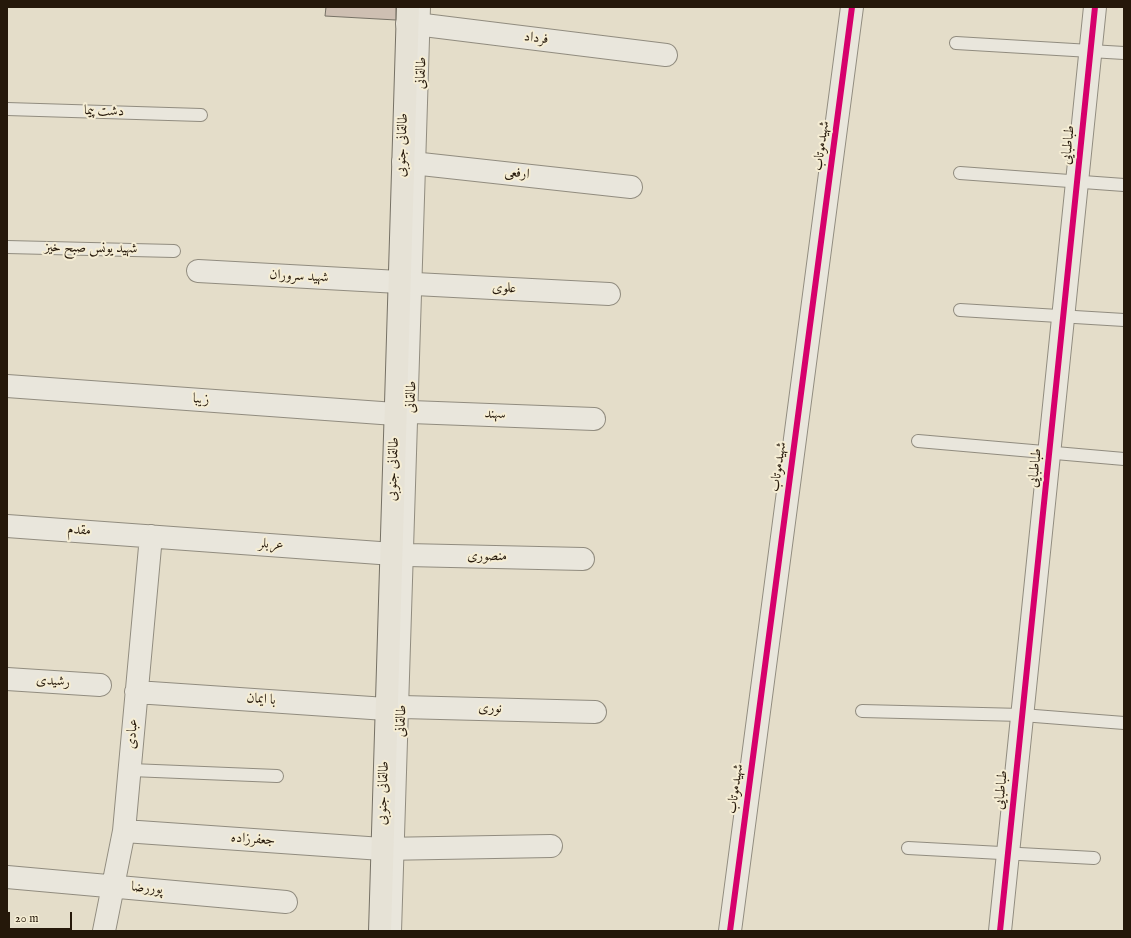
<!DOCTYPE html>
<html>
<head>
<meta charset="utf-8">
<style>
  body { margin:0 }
  #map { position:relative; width:1131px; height:938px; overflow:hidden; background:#e4ddc9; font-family:"IM FELL English",serif }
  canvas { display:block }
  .frame { position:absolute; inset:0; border:8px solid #25180a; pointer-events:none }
  .scale { position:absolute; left:8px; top:912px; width:64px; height:18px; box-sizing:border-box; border:2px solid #25180a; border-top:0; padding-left:5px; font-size:12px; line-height:14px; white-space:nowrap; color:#25180a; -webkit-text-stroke:3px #f5edd4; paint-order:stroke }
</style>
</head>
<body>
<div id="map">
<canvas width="1131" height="938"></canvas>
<div class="frame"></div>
<div class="scale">20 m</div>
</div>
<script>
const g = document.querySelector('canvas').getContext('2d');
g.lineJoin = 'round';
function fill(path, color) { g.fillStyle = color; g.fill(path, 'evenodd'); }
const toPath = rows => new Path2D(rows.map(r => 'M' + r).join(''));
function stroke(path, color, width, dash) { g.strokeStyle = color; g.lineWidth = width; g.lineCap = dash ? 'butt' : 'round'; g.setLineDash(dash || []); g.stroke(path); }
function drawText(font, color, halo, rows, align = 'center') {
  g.font = font + ' "IM FELL English",Amiri,serif'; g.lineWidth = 4; g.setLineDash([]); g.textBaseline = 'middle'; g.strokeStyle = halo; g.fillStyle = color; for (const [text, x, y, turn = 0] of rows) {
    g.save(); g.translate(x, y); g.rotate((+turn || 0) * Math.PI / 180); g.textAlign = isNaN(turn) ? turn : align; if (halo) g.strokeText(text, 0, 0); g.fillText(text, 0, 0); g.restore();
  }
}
const building = toPath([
  [326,7,396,7,396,20,325,16,326,7]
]);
const service = toPath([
  [956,43,1124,53],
  [7,109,201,115],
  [960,173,1124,185],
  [7,247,174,251],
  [960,310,1124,320],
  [918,441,1124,459],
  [862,711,1022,715,1124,723],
  [131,770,277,776],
  [908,848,1094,858],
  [395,931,424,7]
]);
const minor = toPath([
  [407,24,424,25,666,55],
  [403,162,631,187],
  [198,271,399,282,415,284,609,294],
  [7,386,395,414,411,412,594,419],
  [7,526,407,555,583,559],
  [7,679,100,685],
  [136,692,386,709,402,707,595,712],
  [124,831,382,849,551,846],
  [7,877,286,902],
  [104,931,124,831,151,536],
  [730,931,852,7],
  [1000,931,1095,7]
]);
const primary = toPath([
  [380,931,408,7]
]);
const cycleway = toPath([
  [730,931,852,7],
  [1000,931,1095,7]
]);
const streetNames = [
  ["فرداد",536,39,7],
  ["طالقانی",422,73,-88],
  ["دشت پیما",104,112,2],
  ["طالقانی جنوبی",403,145,-88],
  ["طباطبایی",1069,145,-84],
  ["شهیدموتاب",822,146,-82],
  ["ارفعی",517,174,7],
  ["شهید یونس صبح خیز",91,249,1],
  ["شهید سروران",299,277,3],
  ["علوی",504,289,3],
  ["طالقانی",412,397,-88],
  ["زیبا",201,400,4],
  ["سهند",495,415,2],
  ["شهیدموتاب",779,467,-82],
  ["طباطبایی",1036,468,-84],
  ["طالقانی جنوبی",394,469,-88],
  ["مقدم",79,531,4],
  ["عربلر",271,545,4],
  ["منصوری",487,557,1],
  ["رشیدی",53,682,4],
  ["با ایمان",261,700,4],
  ["نوری",490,709,2],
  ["طالقانی",402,721,-88],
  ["عبادی",133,734,-86],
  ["شهیدموتاب",736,789,-82],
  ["طباطبایی",1002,790,-84],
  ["طالقانی جنوبی",384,793,-88],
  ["جعفرزاده",253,840,4],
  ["پوررضا",147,889,5]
];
fill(building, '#cebfb2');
stroke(building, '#767165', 1);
stroke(service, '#918c7f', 14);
stroke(minor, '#918c7f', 24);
stroke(primary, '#767165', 24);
stroke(service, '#e9e6dc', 12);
stroke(minor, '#e9e6dc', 22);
stroke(primary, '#e6e2d6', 22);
stroke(cycleway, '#d6006c', 6);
drawText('14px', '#25180a', '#f5edd4', streetNames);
</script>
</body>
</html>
